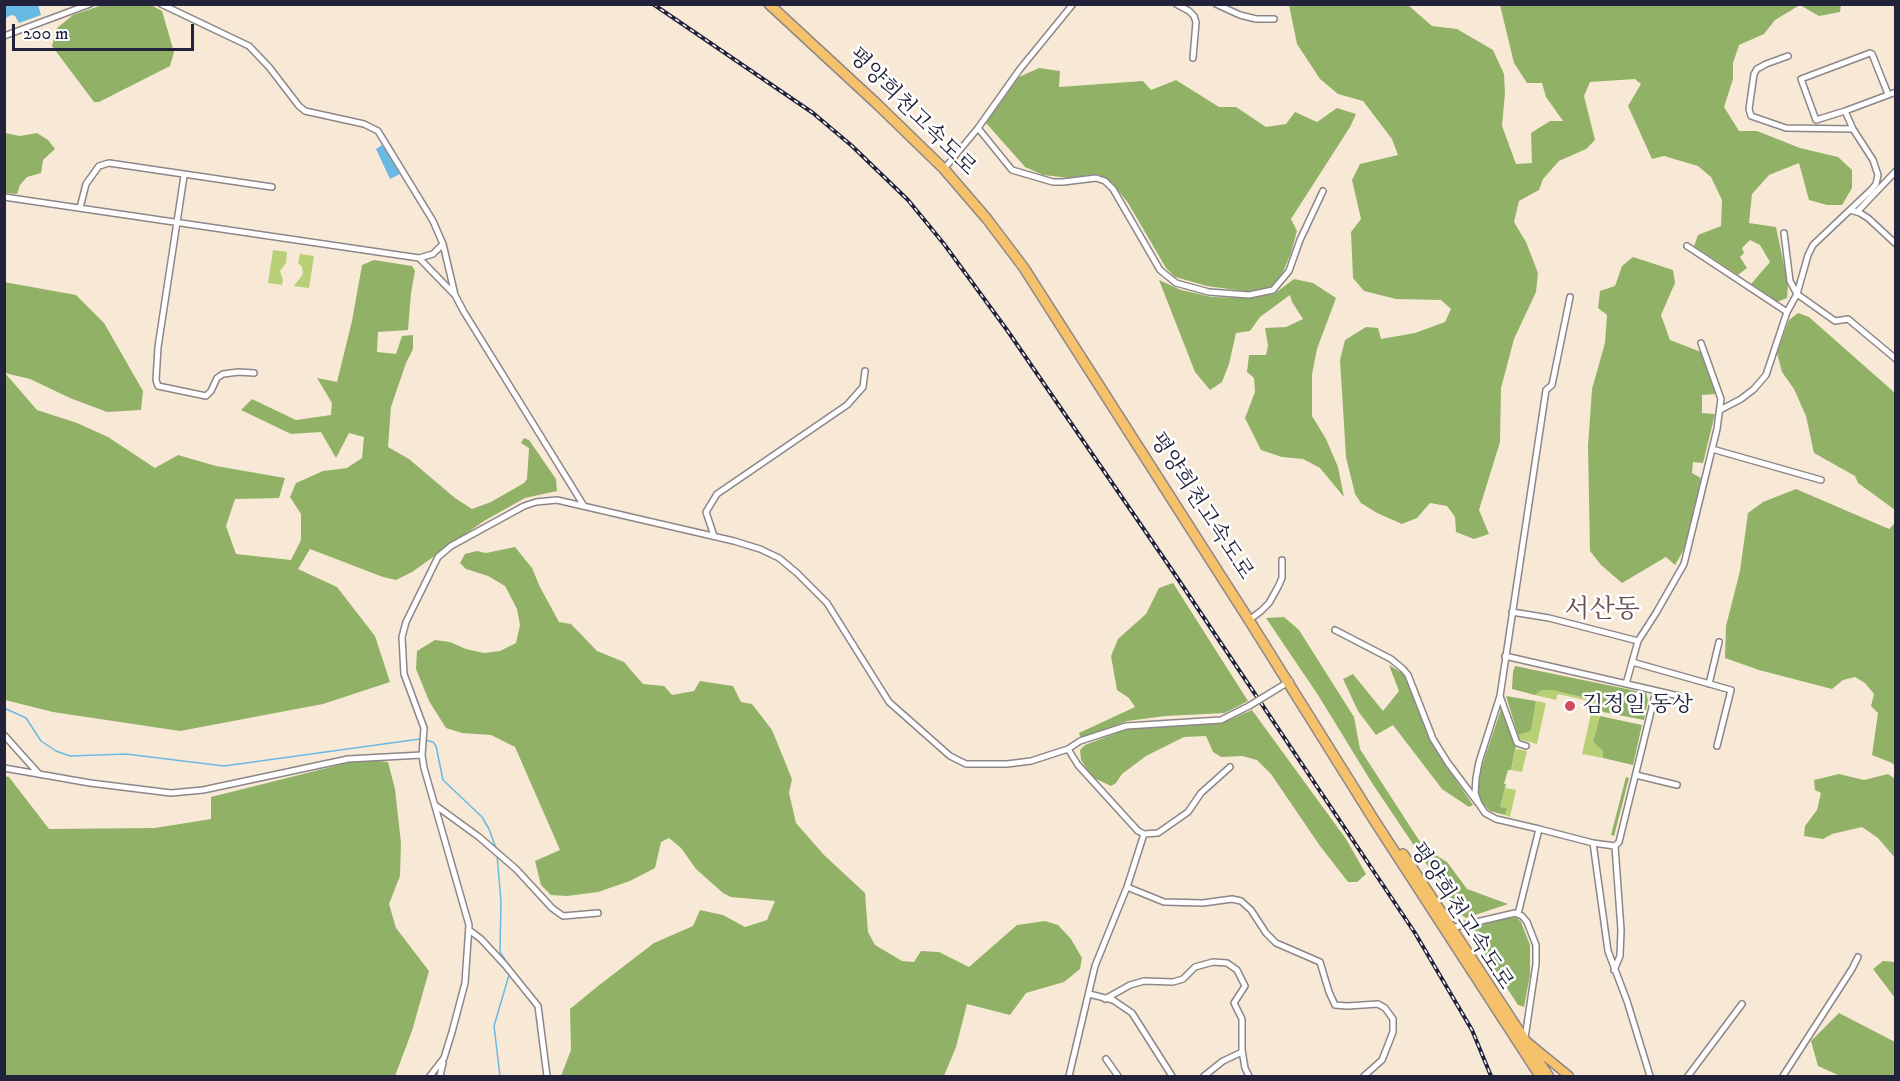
<!DOCTYPE html>
<html>
<head>
<meta charset="utf-8">
<style>
  body { margin:0 }
  #map { position:relative; width:1900px; height:1081px; overflow:hidden; background:#f8e9d6; font-family:"IM FELL DW Pica",serif }
  canvas { display:block }
  .frame { position:absolute; inset:0; border:6px solid #22223b; pointer-events:none }
  .scale { position:absolute; left:12px; top:24px; width:182px; height:27px; box-sizing:border-box; border:3px solid #22223b; border-top:0; padding-left:8px; font-size:18px; line-height:21px; white-space:nowrap; color:#22223b; -webkit-text-stroke:4px #fff; paint-order:stroke }
</style>
</head>
<body>
<div id="map">
<canvas width="1900" height="1081"></canvas>
<div class="frame"></div>
<div class="scale">200 m</div>
</div>
<script>
const g = document.querySelector('canvas').getContext('2d');
g.lineJoin = 'round';
function fill(path, color) { g.fillStyle = color; g.fill(path, 'evenodd'); }
const toPath = rows => new Path2D(rows.map(r => 'M' + r).join(''));
function stroke(path, color, width, dash) { g.strokeStyle = color; g.lineWidth = width; g.lineCap = dash ? 'butt' : 'round'; g.setLineDash(dash || []); g.stroke(path); }
function drawText(font, color, halo, rows, align = 'center') {
  g.font = font + ' "IM FELL DW Pica","Noto Serif KR",serif'; g.lineWidth = 5; g.setLineDash([]); g.textBaseline = 'middle'; g.strokeStyle = halo; g.fillStyle = color; for (const [text, x, y, turn = 0] of rows) {
    g.save(); g.translate(x, y); g.rotate((+turn || 0) * Math.PI / 180); g.textAlign = isNaN(turn) ? turn : align; if (halo) g.strokeText(text, 0, 0); g.fillText(text, 0, 0); g.restore();
  }
}
const green = toPath([
  [273,250,287,252,286,263,280,271,283,280,282,285,268,283],
  [300,254,314,256,309,288,294,286,303,274,302,267,298,263],
  [1542,690,1552,690,1594,700,1601,706,1603,712,1584,708,1585,700,1558,694,1556,700,1535,695],
  [1536,701,1546,703,1537,744,1519,739,1518,735,1531,731],
  [1591,714,1600,716,1593,742,1603,751,1603,758,1582,754],
  [1516,749,1527,751,1522,772,1511,770],
  [1505,788,1516,790,1510,817,1505,815,1507,808,1500,807]
]);
const forest = toPath([
  [151,5,162,11,174,52,170,66,99,102,94,102,52,46,57,28,73,15,102,5],
  [1289,5,1408,5,1432,26,1457,29,1493,50,1504,74,1505,93,1502,126,1516,164,1532,163,1531,133,1550,121,1563,121,1546,97,1542,83,1527,83,1514,63,1500,5,1800,5,1775,20,1764,34,1739,45,1733,63,1733,79,1724,107,1739,131,1757,131,1800,148,1838,157,1852,170,1852,188,1842,205,1827,205,1809,200,1799,163,1769,175,1752,194,1749,223,1776,227,1788,284,1787,298,1777,302,1751,284,1770,262,1760,245,1750,240,1742,248,1744,253,1740,257,1747,268,1738,275,1694,246,1698,235,1721,226,1722,200,1711,177,1698,166,1664,156,1652,159,1628,106,1641,84,1635,79,1590,82,1584,96,1595,140,1586,149,1559,161,1543,179,1539,190,1519,201,1514,222,1526,242,1538,273,1536,292,1514,339,1501,388,1500,442,1479,510,1489,534,1474,539,1456,532,1455,517,1447,506,1430,503,1417,518,1402,524,1377,513,1361,503,1355,494,1346,457,1340,360,1345,340,1366,327,1378,328,1381,339,1415,333,1445,322,1451,309,1441,300,1396,299,1364,291,1353,278,1351,232,1361,219,1352,180,1360,164,1398,155,1392,139,1363,101,1338,94,1320,79,1297,44],
  [1800,5,1841,5,1840,12,1819,16],
  [1039,68,1060,71,1059,87,1143,81,1151,90,1176,80,1219,107,1236,107,1266,127,1286,124,1295,112,1317,122,1337,108,1356,114,1350,127,1291,219,1297,231,1291,253,1281,277,1271,288,1251,292,1207,286,1175,277,1166,268,1128,203,1114,185,1105,177,1096,174,1069,178,1043,175,1025,167,986,123,1019,77],
  [5,129,5,133,20,136,37,133,48,140,55,149,43,160,41,173,27,177,20,185,17,194,5,193],
  [1633,257,1673,270,1675,283,1661,315,1670,340,1701,352,1716,394,1702,395,1702,413,1715,414,1703,463,1693,462,1692,473,1701,478,1686,546,1675,565,1666,557,1622,583,1601,565,1590,551,1588,446,1592,389,1605,343,1607,315,1598,308,1600,291,1615,286,1622,266],
  [374,260,412,266,415,271,411,293,408,330,378,332,377,352,396,354,402,336,413,335,413,349,406,363,391,407,388,447,409,459,455,498,472,509,491,502,524,483,527,479,529,448,521,443,524,438,529,440,556,479,557,491,525,498,484,521,412,572,396,580,383,577,310,549,298,569,337,587,375,636,390,682,323,704,180,731,53,712,5,700,4,282,76,295,104,323,143,391,141,410,107,412,70,398,30,379,5,373,37,410,77,423,108,437,155,468,178,455,216,466,285,478,279,498,235,499,226,526,236,554,291,560,301,540,301,514,290,497,296,483,323,471,347,468,362,458,364,437,349,433,336,458,321,432,291,434,241,410,252,399,296,420,331,415,332,403,317,378,337,382,352,321,362,265],
  [1294,279,1313,283,1336,298,1317,349,1312,374,1312,416,1326,439,1338,467,1344,497,1320,468,1303,459,1282,457,1261,450,1245,418,1255,392,1254,378,1247,372,1249,355,1266,355,1268,346,1265,328,1286,327,1303,319,1292,302,1290,295,1260,317,1250,331,1236,333,1229,364,1222,382,1210,390,1195,372,1159,280,1181,290,1212,297,1244,298,1274,294],
  [1798,313,1809,317,1895,393,1895,510,1858,483,1855,476,1814,453,1806,416,1794,389,1782,372,1777,353,1789,320],
  [1796,489,1889,529,1895,523,1895,766,1892,763,1872,755,1878,713,1871,706,1874,694,1865,683,1855,677,1843,680,1832,689,1759,670,1725,658,1726,626,1740,571,1748,513,1763,502],
  [515,547,532,568,540,587,559,622,571,624,597,651,624,662,643,684,664,686,672,695,694,691,700,681,733,686,741,702,752,704,772,730,792,779,789,793,796,823,824,855,865,893,868,932,875,945,902,961,914,962,921,951,939,952,969,967,1017,925,1045,921,1058,925,1071,939,1082,958,1080,969,1064,982,1026,993,1010,1015,967,1004,956,1047,944,1076,561,1076,571,1050,570,1009,598,986,654,943,693,926,700,910,723,915,745,927,767,920,775,901,731,897,723,893,696,869,681,848,669,838,661,842,655,868,630,881,598,892,567,896,551,895,541,885,535,861,560,850,515,747,491,735,462,733,446,728,429,701,416,669,417,651,435,640,450,642,466,649,484,653,500,651,516,643,520,625,517,609,505,586,488,576,466,569,460,563,465,554,477,551,486,553],
  [1173,583,1248,701,1225,713,1165,716,1127,721,1081,739,1079,733,1135,707,1129,698,1117,690,1111,656,1118,639,1146,614,1159,588],
  [1284,617,1299,630,1354,717,1360,749,1424,848,1447,862,1467,889,1508,904,1466,918,1460,914,1372,783,1318,695,1266,618],
  [1389,665,1405,675,1428,734,1446,766,1473,805,1469,807,1442,789,1393,725,1376,735,1358,711,1343,679,1353,674,1383,711,1399,691],
  [1515,666,1646,693,1648,700,1644,720,1603,712,1601,706,1594,700,1552,690,1542,690,1535,695,1512,689,1513,672],
  [1506,696,1536,701,1531,731,1518,735],
  [1501,709,1503,710,1516,746,1511,770,1508,770,1504,784,1506,784,1500,807,1507,808,1505,815,1490,811,1483,804,1479,796,1479,786,1480,772],
  [1252,710,1346,839,1366,874,1357,882,1348,882,1320,846,1271,774,1257,760,1242,756,1221,757,1213,752,1206,736,1184,737,1146,756,1122,774,1116,783,1111,786,1092,777,1081,760,1080,750,1085,745,1127,729,1217,723,1227,721],
  [1600,716,1642,725,1633,765,1603,758,1603,751,1593,742],
  [363,759,388,762,395,789,401,843,400,876,389,904,396,928,429,971,412,1031,395,1076,5,1076,4,776,9,777,49,829,155,828,211,819,211,797],
  [1839,774,1864,780,1888,774,1895,779,1895,858,1878,838,1862,827,1832,834,1823,839,1804,836,1805,826,1817,810,1821,793,1815,790,1814,780],
  [1626,777,1629,778,1614,836,1611,835],
  [1510,917,1517,918,1521,922,1530,945,1530,975,1524,1007,1518,1005,1474,937,1473,930,1482,925],
  [1883,961,1895,962,1895,998,1873,969],
  [1839,1013,1895,1042,1895,1076,1840,1076,1818,1066,1811,1041]
]);
const water = toPath([
  [7,5,38,5,41,15,19,23,15,16,12,15,7,17,5,21,5,6],
  [382,145,400,174,390,179,376,149]
]);
const stream = toPath([
  [4,708,26,718,41,741,56,751,70,756,126,754,224,766,420,739],
  [425,740,433,742,436,746,443,780,482,817,489,829,496,848],
  [497,855,501,901,500,952,510,967],
  [500,1076,494,1026,509,975]
]);
const street = toPath([
  [161,4,249,46,269,67,299,106,305,111,364,124,378,131,433,221,443,244,455,295,464,312,584,506],
  [1176,4,1189,11,1194,16,1196,22,1193,58],
  [1216,4,1240,15,1256,19,1274,19],
  [4,36,90,4],
  [1845,111,1896,92],
  [978,128,1012,170,1053,182,1063,182,1096,178,1105,181,1113,189,1160,270,1176,283,1209,292,1249,295,1273,290,1289,271,1300,240,1323,191],
  [1853,129,1845,111,1816,120,1801,79,1870,53,1872,54,1888,94],
  [944,169,978,128,1020,69,1073,4],
  [184,176,158,347,156,380,158,386,206,396,211,391,217,378,223,374,239,372,254,373],
  [4,197,419,258,454,294],
  [80,208,86,184,99,166,109,163,272,187],
  [1850,210,1860,213,1868,218,1896,244],
  [1857,212,1896,171],
  [1784,233,1790,281,1797,294,1835,321,1848,319,1896,359],
  [1687,246,1787,312],
  [419,258,433,254,443,244],
  [1720,410,1741,399,1754,389,1766,375,1787,312,1797,294,1808,255,1813,245,1871,190,1876,184,1878,175,1873,160,1853,129,1786,128,1751,116,1749,109,1754,74,1757,69,1766,64,1788,56],
  [1712,449,1821,480],
  [714,536,706,512,717,494,847,405,863,387,865,371],
  [1512,612,1549,618,1638,641],
  [1249,620,1261,611,1269,603,1278,587,1282,578,1282,560],
  [1335,630,1391,659,1403,669,1408,675,1433,739,1448,763,1478,803],
  [1505,656,1679,696],
  [1632,662,1731,690,1717,746],
  [1626,684,1638,641,1656,613,1684,564,1717,429,1721,399,1701,343],
  [1709,684,1719,642],
  [1272,692,1290,681],
  [1500,696,1517,743,1526,746],
  [4,735,39,774],
  [1068,749,1078,765,1138,831,1144,834,1158,833,1188,812,1201,793,1230,767],
  [4,768,90,783,171,793,203,790,348,759,422,755],
  [1636,775,1677,785],
  [435,805,479,837,516,869,552,908,563,916,598,913],
  [1539,829,1593,843,1615,846,1619,842,1656,691],
  [1593,843,1608,951,1627,1001,1650,1076],
  [1127,887,1164,902,1203,903,1232,899,1241,901,1251,910,1266,933,1276,943,1320,962,1329,992,1335,1005,1347,1006,1378,1004,1385,1008,1393,1019,1393,1032,1382,1060,1364,1076],
  [1518,914,1539,829,1496,819,1485,813,1479,804,1475,793,1476,778,1479,762,1500,696,1546,390,1552,385,1570,297],
  [1451,928,1515,913,1522,916,1527,922,1536,945,1536,964,1525,1038],
  [469,930,481,939,505,965,538,1006,547,1076],
  [1614,970,1620,956,1621,930,1615,846],
  [1089,994,1113,1000,1132,1013,1172,1076],
  [1105,999,1130,985,1144,981,1173,982,1183,979,1195,967,1213,962,1227,963,1237,970,1245,986,1234,1003,1242,1019,1242,1050,1245,1068,1249,1076],
  [1106,1059,1118,1076],
  [430,1076,444,1058,452,1032,465,983,469,925,424,768,422,755,424,728,404,674,402,637,406,622,438,557,451,546,524,506,536,502,557,500,734,541,760,549,779,558,797,573,827,603,889,702,950,756,966,764,1007,764,1031,761,1068,749,1080,741,1126,726,1221,720,1249,706],
  [440,1076,443,1063],
  [1069,1076,1095,966,1127,887,1144,834],
  [1204,1076,1223,1061,1242,1052],
  [1688,1076,1742,1004],
  [1783,1076,1852,969,1858,957]
]);
const primary = toPath([
  [1525,1040,1569,1076],
  [1530,1048,1549,1076]
]);
const highway = toPath([
  [769,4,877,104,944,169,987,219,1024,268,1249,620,1374,820,1540,1076],
  [1403,854,1525,1040]
]);
const rail = toPath([
  [653,4,813,113,852,146,908,200,944,244,1007,330,1176,576,1415,933,1472,1030,1491,1076]
]);
const streetBridge = toPath([
  [1249,706,1272,692]
]);
const markers = [
  [1570,706,6,"#d1495b"]
];
const streetNames = [
  ["평양희천고속도로",911,113,45],
  ["평양희천고속도로",1200,507,57],
  ["평양희천고속도로",1460,917,57]
];
const poiNames = [
  ["김정일 동상",1582,706]
];
const quarterNames = [
  ["서산동",1602,612]
];
fill(green, '#b7d075');
fill(forest, '#91b266');
fill(water, '#68b9e3');
stroke(stream, '#68b9e3', 1.5);
stroke(street, '#8d8688', 8);
stroke(primary, '#8d8688', 11);
stroke(highway, '#8d8688', 12);
stroke(street, '#fff', 5);
stroke(primary, '#f5c16b', 8);
stroke(highway, '#f5c16b', 9);
stroke(rail, '#22223b', 4);
stroke(rail, '#fff', 1.5, [4.5]);
stroke(streetBridge, '#8d8688', 8, []);
stroke(streetBridge, '#fff', 5);
for (const [x, y, r, color] of markers) { const dot = new Path2D(); dot.arc(x, y, r, 0, 2 * Math.PI); g.fillStyle = color; g.fill(dot); stroke(dot, '#fff', 2); }
drawText('22px', '#22223b', '#fff', streetNames);
drawText('22px', '#22223b', '#fff', poiNames, 'left');
drawText('26px', '#674e53', '#fff', quarterNames);
</script>
</body>
</html>
